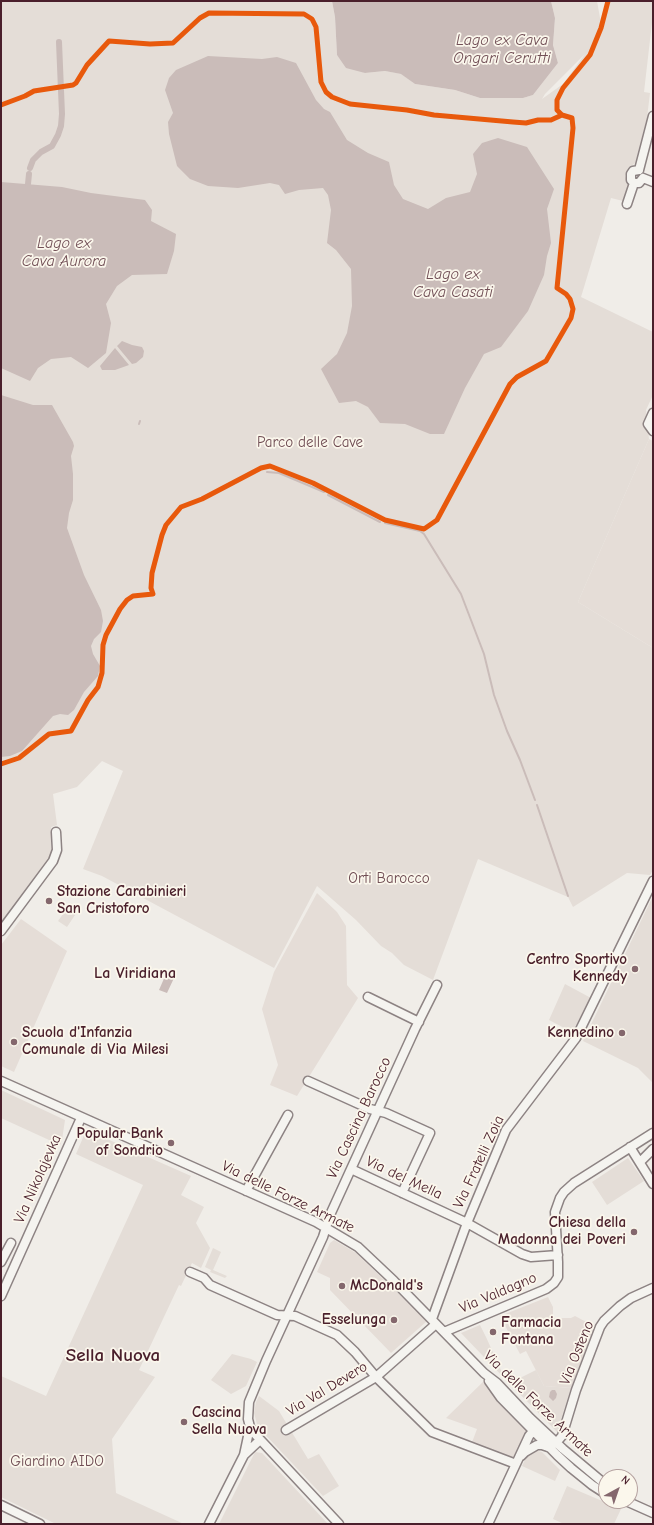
<!DOCTYPE html>
<html>
<head>
<meta charset="utf-8">
<style>
  body { margin:0 }
  #map { position:relative; width:654px; height:1525px; overflow:hidden; background:#f0ede8; font-family:"Comic Neue",sans-serif }
  canvas { display:block }
  .frame { position:absolute; inset:0; border:2px solid #4a1f2b; pointer-events:none }
  .north { position:absolute; left:598px; top:1469px; width:40px; height:40px; box-sizing:border-box; background:#fbf7ec; border:1px solid #b4a19f; border-radius:50%; rotate:40deg; font-size:11px; font-weight:700; line-height:16px; text-align:center; color:#4a1f2b }
  .north::after { content:''; display:block; margin:auto; width:14px; height:18px; background:#84676d; clip-path:polygon(50% 0,100% 100%,50% 72%,0 100%) }
</style>
</head>
<body>
<div id="map">
<canvas width="654" height="1525"></canvas>
<div class="frame"></div>
<div class="north">N</div>
</div>
<script>
const g = document.querySelector('canvas').getContext('2d');
g.lineJoin = 'round';
function fill(path, color) { g.fillStyle = color; g.fill(path, 'evenodd'); }
const toPath = rows => new Path2D(rows.map(r => 'M' + r).join(''));
function stroke(path, color, width, dash) { g.strokeStyle = color; g.lineWidth = width; g.lineCap = dash ? 'butt' : 'round'; g.setLineDash(dash || []); g.stroke(path); }
function drawText(font, color, halo, rows, align = 'center') {
  g.font = font + ' "Comic Neue",sans-serif'; g.lineWidth = 3.5; g.setLineDash([]); g.textBaseline = 'middle'; g.strokeStyle = halo; g.fillStyle = color; for (const [text, x, y, turn = 0] of rows) {
    g.save(); g.translate(x, y); g.rotate((+turn || 0) * Math.PI / 180); g.textAlign = isNaN(turn) ? turn : align; if (halo) g.strokeText(text, 0, 0); g.fillText(text, 0, 0); g.restore();
  }
}
const built = toPath([
  [649,439,653,441,653,648,578,602],
  [317,893,337,912,346,926,347,985,358,998,297,1096,270,1085,278,1065,262,1009,274,972],
  [21,919,67,951,14,1072,1,1066,1,945],
  [334,1240,356,1253,427,1321,391,1353,330,1290,330,1278,317,1272,330,1243],
  [548,1297,553,1307,553,1318,571,1318,575,1316,590,1324,592,1327,593,1330,571,1388,544,1386,526,1351,520,1354,500,1316],
  [486,1379,532,1427,522,1440,514,1459,471,1445,477,1429,446,1418]
]);
const green = toPath([
  [1,1,332,1,335,17,337,55,365,73,385,71,402,74,415,84,455,90,480,98,523,98,533,95,558,63,553,45,555,18,551,1,597,1,602,29,606,1,653,1,653,14,644,92,650,93,647,118,635,163,628,169,625,176,629,185,623,201,611,198,581,297,653,332,653,395,646,410,649,439,578,602,653,648,653,870,650,875,627,873,573,907,568,897,478,859,433,980,404,965,392,953,381,946,356,920,317,886,274,968,102,876,83,869,123,771,102,761,77,787,53,794,57,825,51,827,52,852,47,864,1,923],
  [585,54,563,84,542,99,545,94],
  [653,896,653,1083,638,1068,583,1041],
  [71,903,79,909,67,927,58,921],
  [565,984,591,998,572,1032,549,1020],
  [1,1090,65,1120,62,1140,60,1145,1,1118],
  [89,1131,191,1176,181,1195,204,1207,196,1223,210,1248,201,1268,192,1263,181,1286,179,1285,139,1370,155,1377,112,1439,116,1493,184,1524,56,1524,1,1497,1,1376,46,1396,143,1185,76,1154,85,1133],
  [628,1158,644,1181,607,1205,592,1182],
  [213,1248,221,1252,213,1270,227,1276,225,1278,210,1272,211,1270,205,1267],
  [480,1325,486,1337,505,1379,461,1333],
  [232,1354,251,1359,257,1362,246,1386,231,1394,211,1380],
  [536,1370,544,1386,571,1388,557,1432,513,1387,514,1381],
  [259,1396,279,1411,308,1459,319,1454,339,1486,323,1496,260,1429,257,1424,254,1413,256,1402],
  [535,1450,542,1452,560,1470,555,1481,522,1466,528,1454],
  [255,1452,262,1453,328,1524,219,1524],
  [567,1486,621,1509,614,1524,564,1524,553,1519]
]);
const water = toPath([
  [332,1,551,1,555,18,553,45,558,63,533,95,523,98,480,98,455,90,415,84,401,74,385,71,365,73,346,68,337,55,335,17],
  [208,56,262,59,277,57,296,63,316,100,324,109,330,112,347,140,368,153,389,162,394,185,403,199,428,209,446,198,470,192,477,174,473,154,482,143,498,138,527,147,554,189,547,209,551,243,547,256,544,275,528,311,501,347,484,354,465,388,444,434,430,434,405,424,380,423,368,407,356,401,339,403,321,369,337,354,347,333,352,306,351,269,336,250,327,243,331,210,328,195,323,188,299,190,285,194,279,185,270,183,238,188,208,186,190,179,177,166,169,134,168,122,173,113,165,90,169,78,176,70],
  [1,182,62,187,91,193,145,200,152,210,151,221,176,234,174,251,167,274,132,275,117,286,106,304,111,323,106,353,88,368,71,357,51,359,38,368,30,381,1,368],
  [122,341,132,345,142,347,144,351,143,357,136,363,132,364,117,346],
  [115,348,129,365,115,370,102,370,100,366],
  [1,395,33,405,52,405,73,442,74,446,71,456,73,474,73,500,69,513,67,528,84,575,101,610,103,621,101,632,94,639,91,646,93,654,100,666,98,676,84,692,74,710,68,715,60,714,53,716,22,751,10,756,1,757],
  [166,974,174,978,167,993,159,990],
  [552,1390,555,1390,557,1394,556,1398,553,1401,549,1397,550,1392]
]);
const stream = toPath([
  [139,424,140,421],
  [267,472,279,473,324,492],
  [328,495,380,522],
  [385,523,420,531,424,534,461,594,484,654,494,695,507,731,520,760,535,800],
  [537,805,568,896]
]);
const canal = toPath([
  [30,168,33,160,41,152,52,146,58,135,61,126,62,114,59,42],
  [28,184,29,174]
]);
const minor = toPath([
  [639,170,653,116],
  [643,178,653,182],
  [634,183,631,180,631,174,633,171,639,170],
  [634,183,639,183,643,178],
  [627,204,634,183],
  [653,413,648,424,653,431],
  [1,931,53,861,57,850,56,832],
  [368,997,419,1022],
  [1,1081,316,1222,358,1247,394,1281,484,1373,497,1383,530,1418,563,1449,606,1485],
  [308,1081,370,1109,386,1113,430,1133,402,1193],
  [630,1147,653,1184],
  [640,1162,653,1149],
  [351,1169,467,1223,522,1254,531,1257,558,1255],
  [246,1191,288,1115],
  [1,1262,11,1243],
  [190,1272,204,1278,210,1285,277,1315,295,1316,337,1335,355,1352,376,1377,432,1432,516,1464],
  [1,1296,81,1118],
  [432,1319,467,1223,506,1130,576,1038,653,881],
  [444,1332,546,1289,554,1283,558,1277,558,1262,555,1212,560,1198,564,1192,574,1183,653,1133],
  [489,1381,501,1398,557,1455,571,1468,592,1485,606,1494],
  [286,1430,376,1377,436,1324],
  [548,1447,556,1443,562,1436,576,1390,600,1327,604,1321,620,1306,631,1298,653,1288],
  [244,1455,260,1440],
  [521,1456,525,1452,537,1445,542,1445,548,1447],
  [626,1501,653,1513],
  [1,1505,40,1524],
  [209,1524,244,1455,250,1427],
  [339,1524,254,1433,250,1427,248,1419,249,1402,266,1361,323,1237,330,1215,351,1169,415,1029,437,985],
  [488,1524,529,1436,533,1431,538,1429]
]);
const cycleway = toPath([
  [1,105,25,96,34,91,73,85,76,83,87,65,109,41,150,44,173,43,200,18,209,13,304,14,312,19,316,27,321,82,326,92,332,97,350,104,407,110,434,115,513,122,526,123,538,120,551,120,562,115],
  [1,764,19,758,49,734,71,731,88,700,98,687,102,673,103,645,106,635,120,609,127,600,133,596,153,594,151,588,152,573,162,535,166,525,181,507,202,499,261,468,270,466,313,483,385,520,424,529,437,520,510,384,517,377,546,361,571,318,573,309,570,299,566,294,557,288,573,128,572,118,562,115,557,110,557,100,563,88,590,55,601,28,608,1]
]);
const markers = [
  [49,901,4,"#84676d"],
  [635,969,4,"#84676d"],
  [622,1033,4,"#84676d"],
  [14,1042,4,"#84676d"],
  [171,1143,4,"#84676d"],
  [634,1232,4,"#84676d"],
  [342,1286,4,"#84676d"],
  [394,1320,4,"#84676d"],
  [493,1332,4,"#84676d"],
  [184,1422,4,"#84676d"]
];
const parkNames = [
  ["Parco delle Cave",310,443],
  ["Orti Barocco",389,879],
  ["Giardino AIDO",57,1462]
];
const poiNames = [
  ["Stazione Carabinieri",57,892],
  ["San Cristoforo",57,909],
  ["Centro Sportivo",627,960,"right"],
  ["Kennedy",627,977,"right"],
  ["Scuola d'Infanzia",22,1033],
  ["Comunale di Via Milesi",22,1050],
  ["Kennedino",614,1033,"right"],
  ["Popular Bank",163,1134,"right"],
  ["of Sondrio",163,1151,"right"],
  ["Chiesa della",626,1223,"right"],
  ["Madonna dei Poveri",626,1240,"right"],
  ["McDonald's",350,1286],
  ["Esselunga",386,1320,"right"],
  ["Farmacia",501,1323],
  ["Fontana",501,1340],
  ["Cascina",192,1413],
  ["Sella Nuova",192,1430]
];
const streetNames = [
  ["Via Cascina Barocco",359,1118,-65],
  ["Via Fratelli Zoia",479,1162,-65],
  ["Via del Mella",404,1178,25],
  ["Via Nikolajevka",38,1179,-66],
  ["Via delle Forze Armate",288,1197,26],
  ["Via Valdagno",498,1293,-23],
  ["Via Osteno",577,1353,-68],
  ["Via Val Devero",327,1389,-31],
  ["Via delle Forze Armate",538,1404,44]
];
const waterNames = [
  ["Lago ex Cava",502,40],
  ["Ongari Cerutti",502,58],
  ["Lago ex",64,243],
  ["Cava Aurora",64,261],
  ["Lago ex",453,274],
  ["Cava Casati",453,292]
];
const neighbourhoodNames = [
  ["La Viridiana",135,973]
];
const districtNames = [
  ["Sella Nuova",113,1356]
];
fill(built, '#e5ddd7');
fill(green, '#e4ddd7');
fill(water, '#cabcb9');
stroke(stream, '#cabcb9', 2);
stroke(canal, '#cabcb9', 6);
stroke(minor, '#8d8383', 11);
stroke(minor, '#f5f4f0', 8);
stroke(cycleway, '#e8590c', 5);
for (const [x, y, r, color] of markers) { const dot = new Path2D(); dot.arc(x, y, r, 0, 2 * Math.PI); g.fillStyle = color; g.fill(dot); stroke(dot, '#fbf7ec', 1.5); }
drawText('15px', '#6e4b52', '#fbf7ec', parkNames);
drawText('bold 15px', '#4a1f2b', '#fbf7ec', poiNames, 'left');
drawText('15px', '#4a1f2b', '#fbf7ec', streetNames);
drawText('italic 16px', '#714f56', '#fbf7ec', waterNames);
drawText('bold 16px', '#4a1f2b', '#fbf7ec', neighbourhoodNames);
drawText('bold 19px', '#4a1f2b', '#fbf7ec', districtNames);
</script>
</body>
</html>
